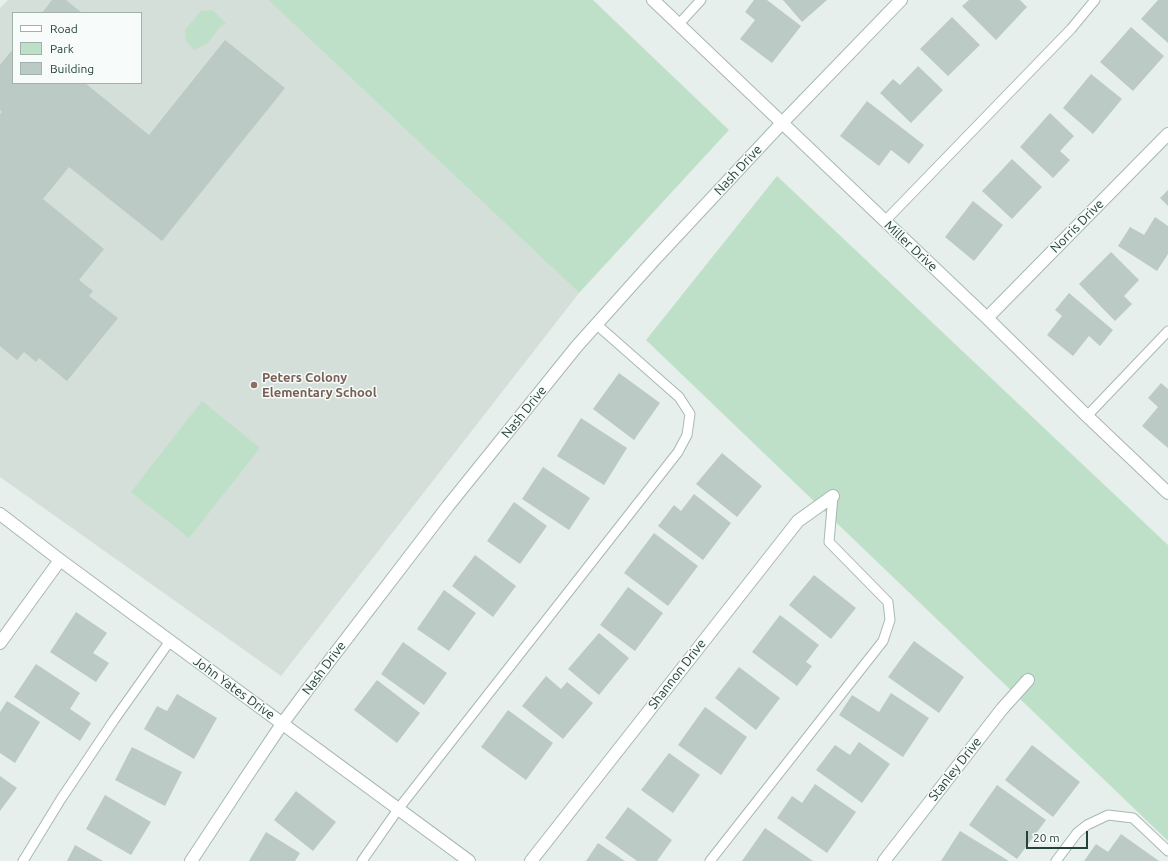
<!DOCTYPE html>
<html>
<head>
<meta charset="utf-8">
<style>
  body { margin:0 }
  #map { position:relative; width:1168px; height:861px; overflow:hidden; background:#e6efeb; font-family:Ubuntu,sans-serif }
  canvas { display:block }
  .legend { position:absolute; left:12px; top:12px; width:130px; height:72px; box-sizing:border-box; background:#f7fbf9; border:1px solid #a3b1ad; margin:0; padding:5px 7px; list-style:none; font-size:12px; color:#24423a }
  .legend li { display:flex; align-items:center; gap:8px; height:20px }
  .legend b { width:20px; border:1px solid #a3b1ad }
  .scale { position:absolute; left:1026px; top:831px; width:62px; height:18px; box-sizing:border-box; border:2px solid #24423a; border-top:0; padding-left:5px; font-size:12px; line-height:14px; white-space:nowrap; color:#24423a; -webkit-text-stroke:3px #f7fbf9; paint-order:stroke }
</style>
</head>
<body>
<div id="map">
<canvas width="1168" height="861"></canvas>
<ul class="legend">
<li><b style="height:5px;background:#fff"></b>Road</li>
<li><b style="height:11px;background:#bfe0c8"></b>Park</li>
<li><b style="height:11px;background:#bbcac4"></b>Building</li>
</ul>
<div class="scale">20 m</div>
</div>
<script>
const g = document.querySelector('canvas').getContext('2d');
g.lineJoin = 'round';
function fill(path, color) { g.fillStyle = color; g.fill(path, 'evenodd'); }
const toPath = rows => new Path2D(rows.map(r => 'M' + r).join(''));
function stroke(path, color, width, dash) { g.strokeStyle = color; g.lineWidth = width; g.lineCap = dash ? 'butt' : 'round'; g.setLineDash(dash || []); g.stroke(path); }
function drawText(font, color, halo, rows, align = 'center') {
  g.font = font + ' Ubuntu,sans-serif'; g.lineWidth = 3; g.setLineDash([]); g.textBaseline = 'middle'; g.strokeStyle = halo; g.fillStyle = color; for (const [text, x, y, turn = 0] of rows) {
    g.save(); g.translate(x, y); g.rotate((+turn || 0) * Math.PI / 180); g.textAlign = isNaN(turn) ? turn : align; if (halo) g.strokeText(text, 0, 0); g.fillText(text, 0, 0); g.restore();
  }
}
const built = toPath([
  [8,0,268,0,579,293,281,676,0,477,0,8],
  [13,13,141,13,141,83,13,83]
]);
const green = toPath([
  [268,0,593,0,729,130,579,293],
  [212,10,226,23,220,27,208,43,194,50,186,41,185,30,201,11],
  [777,176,1168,545,1168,841,646,340],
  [202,401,260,448,189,538,131,492]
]);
const building = toPath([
  [52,0,66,0,82,13,42,13],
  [754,0,767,0,801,26,772,63,740,39,755,20,745,12],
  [783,0,827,0,802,22],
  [969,0,1020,0,1027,7,996,40,962,6],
  [1158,0,1168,0,1168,43,1141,19],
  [952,17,980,45,948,76,920,49],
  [1131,27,1164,56,1133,91,1100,62],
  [225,40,285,88,162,241,69,167,43,199,104,249,79,280,93,291,89,296,118,318,67,381,39,358,36,362,24,352,17,360,0,346,0,114,2,112,0,110,0,65,13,49,13,83,85,83,149,135],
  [918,66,943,90,911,123,880,93,893,79,900,85],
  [1091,74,1122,99,1093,134,1063,108],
  [867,101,924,145,909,164,891,150,879,166,840,136],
  [1050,113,1074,136,1060,151,1070,160,1053,178,1020,147],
  [1012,159,1042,187,1012,219,982,191],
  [1168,190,1168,206,1160,198],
  [973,201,1003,225,974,261,945,237],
  [1155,217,1168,226,1168,254,1157,271,1118,246,1130,227,1144,235],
  [1111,252,1139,280,1124,296,1132,304,1115,321,1079,284],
  [1069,293,1113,330,1100,346,1089,336,1073,356,1047,335,1062,316,1055,310],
  [619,373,660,403,634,440,593,409],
  [1161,383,1168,389,1168,448,1142,426,1158,407,1148,398],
  [581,418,627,448,604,485,557,456],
  [722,453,762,486,737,517,696,484],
  [543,467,590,498,569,530,522,499],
  [694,494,731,523,703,560,658,526,674,505,681,511],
  [514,502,547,526,520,564,487,541],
  [654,533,698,566,668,606,624,573],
  [475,555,516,586,493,617,452,586],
  [814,575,856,608,831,639,789,605],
  [628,587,663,613,635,651,600,625],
  [444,590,476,613,449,651,417,629],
  [76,612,107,633,93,653,109,663,96,682,50,652],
  [780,615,819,645,806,662,812,666,797,686,752,652],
  [599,633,629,658,599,695,568,669],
  [914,641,964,677,939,713,888,677],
  [403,642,447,673,424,705,381,674],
  [36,664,80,693,70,709,91,723,80,741,14,697],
  [739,667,780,698,756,730,715,698],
  [546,676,561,689,567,682,593,703,563,739,522,706],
  [377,680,420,713,397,743,354,710],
  [891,693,929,718,903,757,839,715,852,695,879,712],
  [177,694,217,718,194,759,144,729,157,706,167,711],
  [7,701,40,722,15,763,0,753,0,712],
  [705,707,747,737,721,775,678,745],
  [508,710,553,743,526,780,481,747],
  [859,742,890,764,862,803,816,770,835,745,850,755],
  [1032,745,1080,782,1053,817,1005,780],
  [132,747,182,772,165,806,115,780],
  [669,753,700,775,673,813,641,790],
  [0,776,17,788,0,811],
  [815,784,856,812,827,853,777,818,792,796,802,803],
  [997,785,1046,820,1017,859,969,825],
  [296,791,336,822,313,851,274,820],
  [105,795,151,822,131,855,86,829],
  [628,807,672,840,657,861,637,861,605,838],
  [765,828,813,861,742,861],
  [960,831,1009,861,941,861],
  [266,832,300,853,295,861,249,861],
  [1121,834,1159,861,1084,861,1096,844,1108,852],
  [598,843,625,861,586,861],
  [75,845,103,861,67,861]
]);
const service = toPath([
  [679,24,701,0],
  [885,221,1071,29,1095,0],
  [1087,416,1168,331],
  [23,861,61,799,114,720,170,641],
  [362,861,399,808,678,452,687,435,690,414,679,397,596,324],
  [710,861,883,641,890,620,888,602,829,542,833,496],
  [1056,861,1077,833,1087,825,1108,815,1133,818,1168,851]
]);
const minor = toPath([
  [653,0,987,318,1087,416,1168,493],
  [987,318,1168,134],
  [0,514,60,560,469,861],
  [0,643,60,560],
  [531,861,798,521,833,496],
  [884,861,1002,709,1028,680]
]);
const tertiary = toPath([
  [191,861,245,779,282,724,311,685,448,506,577,346,655,259,782,123,901,0]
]);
const markers = [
  [254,385,4,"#8d6e63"]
];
const streetNames = [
  ["Nash Drive",738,170,-47],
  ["Norris Drive",1077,226,-45],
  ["Miller Drive",911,246,43],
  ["Nash Drive",524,412,-51],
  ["Nash Drive",324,668,-53],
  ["Shannon Drive",677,674,-52],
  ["John Yates Drive",234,688,36],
  ["Stanley Drive",955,769,-52]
];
const educationNames = [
  ["Peters Colony",262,378],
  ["Elementary School",262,393]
];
fill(built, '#d4dfda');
fill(green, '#bfe0c8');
fill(building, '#bbcac4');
stroke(service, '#a8b8b2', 11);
stroke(minor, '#a8b8b2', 14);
stroke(tertiary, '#a8b8b2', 14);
stroke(service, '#fff', 9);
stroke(minor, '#fff', 12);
stroke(tertiary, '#fff', 12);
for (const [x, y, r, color] of markers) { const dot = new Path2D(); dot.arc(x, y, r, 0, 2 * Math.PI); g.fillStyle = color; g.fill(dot); stroke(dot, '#f7fbf9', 1.5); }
drawText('13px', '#24423a', '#f7fbf9', streetNames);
drawText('bold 13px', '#785e54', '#f7fbf9', educationNames, 'left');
</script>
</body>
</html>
